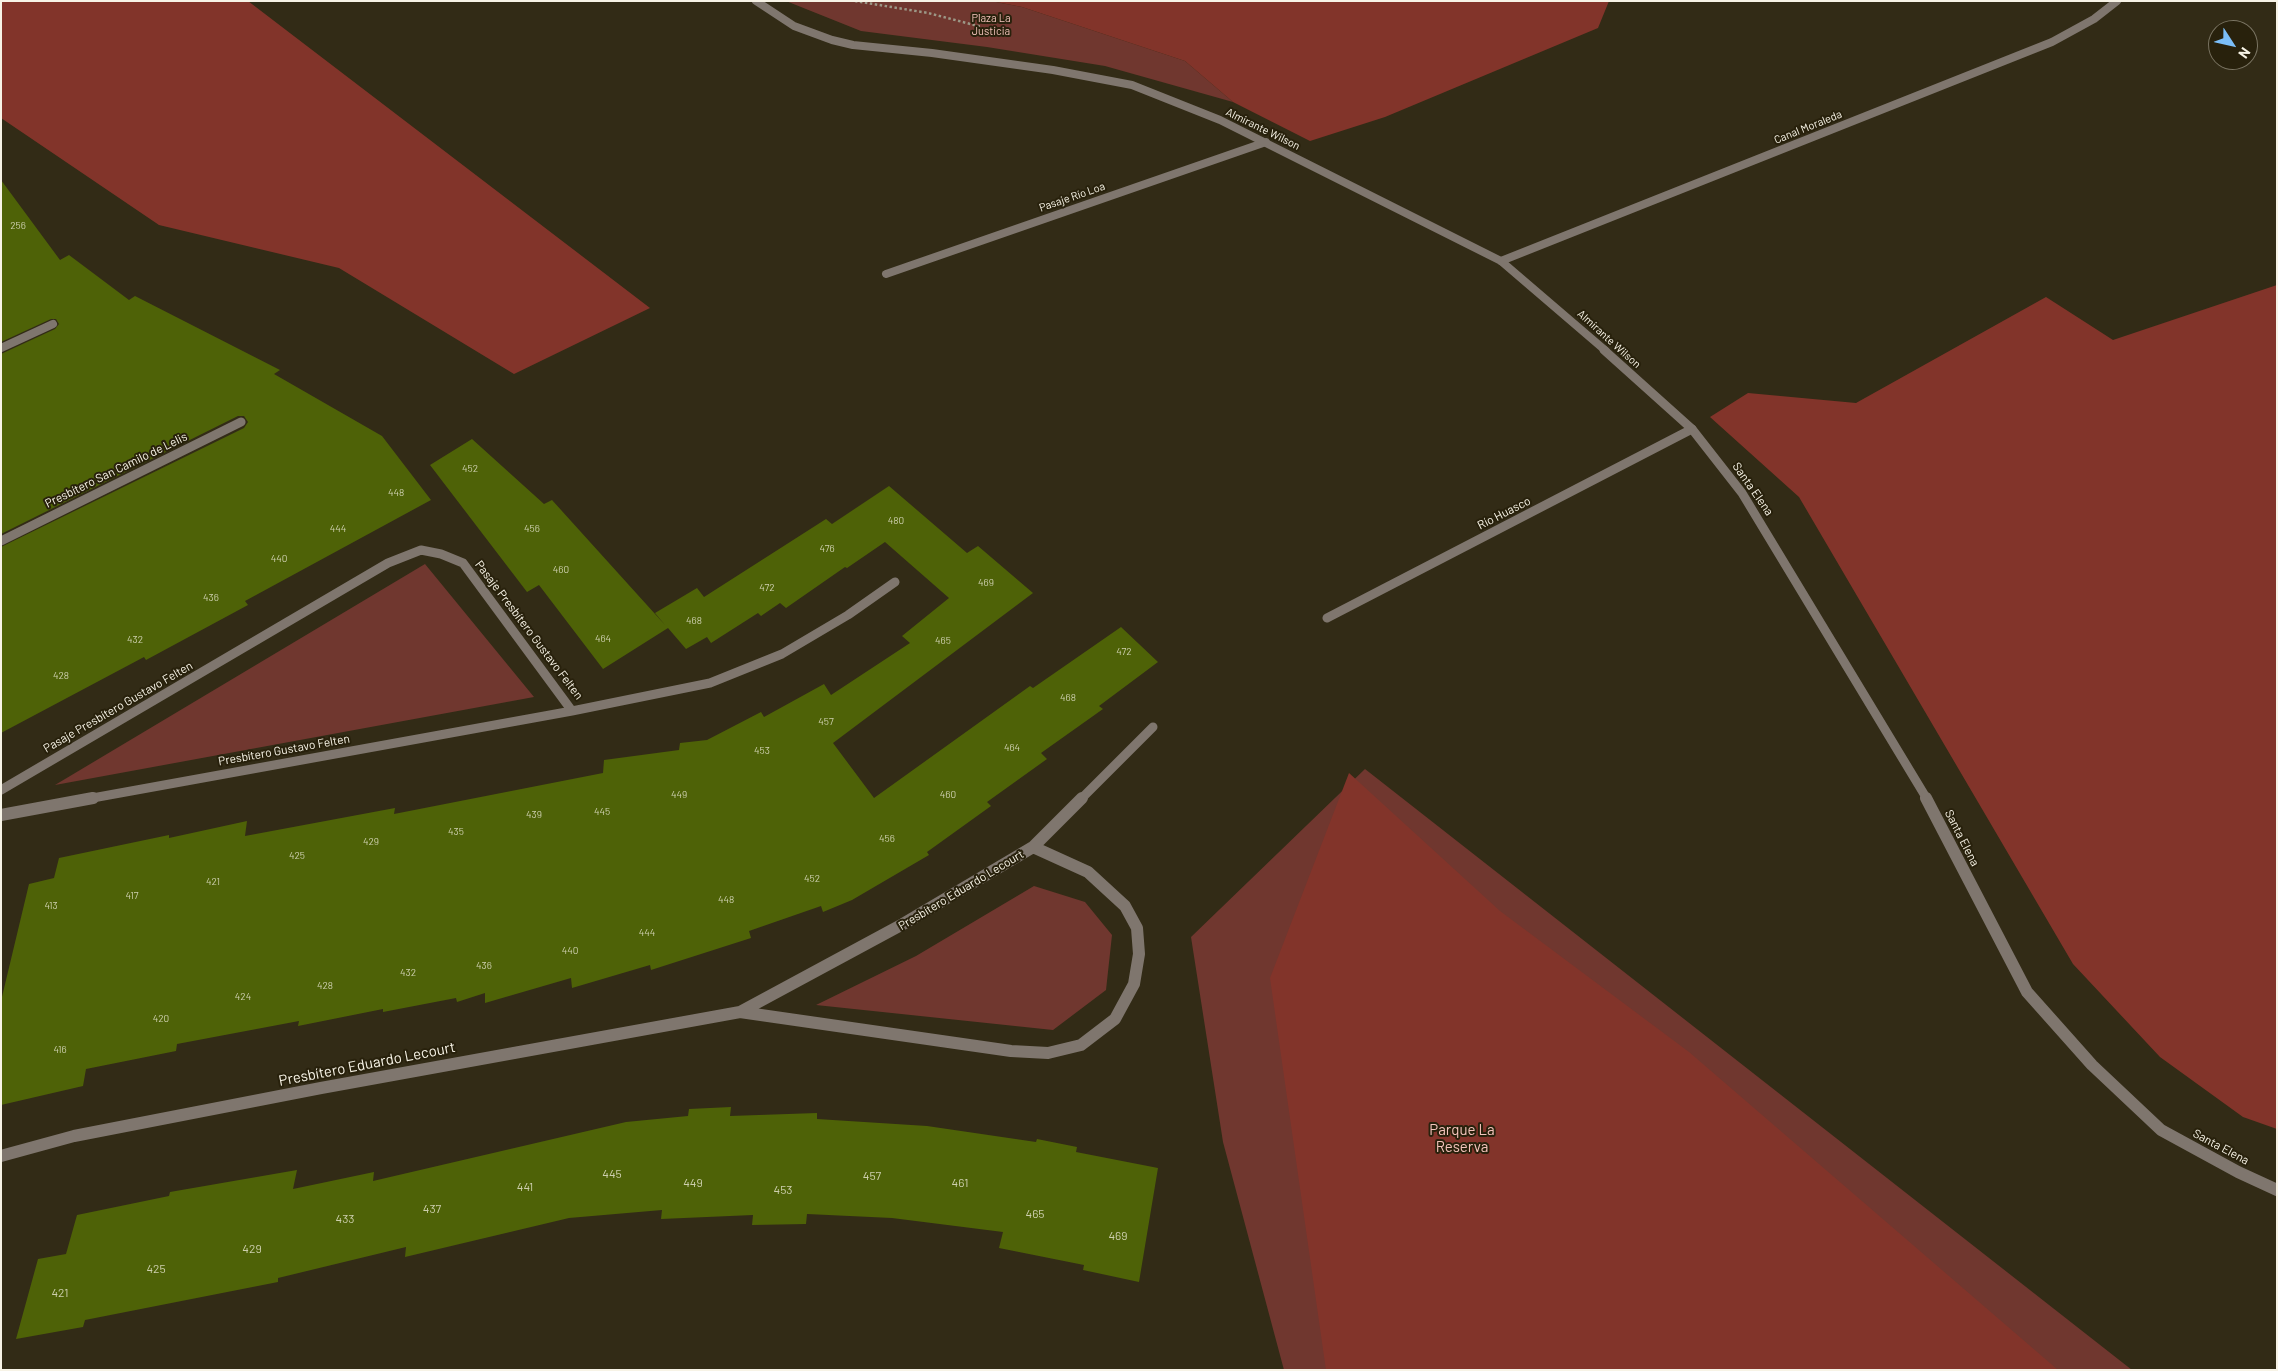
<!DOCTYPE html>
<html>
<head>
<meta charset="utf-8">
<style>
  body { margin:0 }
  #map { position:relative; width:2278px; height:1371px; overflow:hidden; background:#322b16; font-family:Barlow,sans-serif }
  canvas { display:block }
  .frame { position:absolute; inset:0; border:2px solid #f7f3e6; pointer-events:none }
  .north { position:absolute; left:2208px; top:20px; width:50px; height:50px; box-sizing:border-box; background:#28210c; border:1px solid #7b7563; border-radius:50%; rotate:125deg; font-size:14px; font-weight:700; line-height:20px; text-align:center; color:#f7f3e6 }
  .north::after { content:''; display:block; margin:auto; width:18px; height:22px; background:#7bbef8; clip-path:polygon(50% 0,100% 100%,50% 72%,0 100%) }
</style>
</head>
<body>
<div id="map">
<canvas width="2278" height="1371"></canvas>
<div class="frame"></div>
<div class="north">N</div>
</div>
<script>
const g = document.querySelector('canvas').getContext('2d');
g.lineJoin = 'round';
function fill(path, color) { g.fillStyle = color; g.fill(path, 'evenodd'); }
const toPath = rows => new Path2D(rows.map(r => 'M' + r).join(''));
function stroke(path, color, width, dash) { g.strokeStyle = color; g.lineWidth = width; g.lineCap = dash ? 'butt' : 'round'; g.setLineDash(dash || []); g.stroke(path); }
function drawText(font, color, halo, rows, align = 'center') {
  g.font = font + ' Barlow,sans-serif'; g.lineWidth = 4; g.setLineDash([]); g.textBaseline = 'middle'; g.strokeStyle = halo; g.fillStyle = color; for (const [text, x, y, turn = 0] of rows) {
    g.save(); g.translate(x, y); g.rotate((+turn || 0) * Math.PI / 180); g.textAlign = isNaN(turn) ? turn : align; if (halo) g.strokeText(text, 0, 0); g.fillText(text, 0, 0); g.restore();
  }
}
const green = toPath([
  [786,1,991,1,1022,7,1185,61,1233,102,1105,66,987,47,861,31],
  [425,564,534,697,55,785],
  [1365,769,2132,1370,1284,1370,1223,1142,1191,937],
  [1034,886,1085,902,1112,935,1106,990,1053,1030,816,1005,916,956]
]);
const forest = toPath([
  [1,1,248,1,650,308,514,374,339,268,159,225,1,118],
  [991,1,1609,1,1598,28,1385,117,1310,141,1233,102,1185,61,1022,7],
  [2277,285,2277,1129,2243,1117,2160,1057,2073,964,1799,497,1710,417,1748,393,1856,403,2046,297,2113,340],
  [1349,773,1500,911,1689,1052,2058,1370,1326,1370,1270,978]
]);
const building = toPath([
  [1,180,60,260,69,255,129,300,135,296,280,370,274,374,382,436,431,500,245,601,248,605,146,660,144,657,1,733,1,547,244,428,248,422,244,416,238,416,1,534,1,354,55,329,59,324,56,319,51,319,1,342],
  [472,439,544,504,552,500,665,625,655,613,697,588,704,597,826,519,832,524,889,486,967,553,978,546,1033,593,833,743,874,798,1030,686,1033,688,1121,627,1158,662,1099,706,1103,709,1041,753,1047,759,987,802,991,806,927,852,929,855,852,900,823,912,821,906,749,931,751,938,651,970,650,965,572,988,571,978,485,1003,485,993,457,1002,456,998,383,1012,383,1009,298,1026,299,1021,177,1044,176,1051,86,1069,83,1086,1,1105,1,1001,29,884,54,878,59,858,169,835,169,838,247,821,245,836,395,808,394,814,603,773,604,760,679,750,680,743,707,740,761,712,764,717,824,684,831,695,910,643,902,636,949,598,885,542,847,568,845,567,786,608,780,603,761,616,758,613,711,643,707,637,686,649,668,628,603,669,539,585,527,592,430,465],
  [731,1107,730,1116,817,1113,817,1119,927,1126,1036,1142,1037,1139,1077,1147,1076,1152,1158,1168,1139,1282,1083,1270,1084,1265,999,1248,1003,1232,892,1218,807,1214,806,1224,752,1225,753,1215,661,1219,662,1210,569,1218,405,1257,406,1247,278,1278,278,1282,85,1320,83,1327,16,1339,38,1259,66,1254,77,1215,169,1196,170,1192,297,1170,293,1189,374,1172,373,1181,626,1122,688,1116,689,1109]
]);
const path = toPath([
  [855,1,928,13,982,27]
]);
const minorFar2 = toPath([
  [1501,261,2052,42,2094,19,2117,1],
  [886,274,1266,142],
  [1,348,53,324]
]);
const minorFar1 = toPath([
  [1,541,241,422],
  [1327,618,1692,429],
  [1,790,388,563,421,550,441,554,463,563,572,711],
  [87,799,572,711,710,683,782,654,848,615,895,582],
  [1081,799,1153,727]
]);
const minor = toPath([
  [1,815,93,798],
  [740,1012,903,924,1033,847,1082,798],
  [1,1156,74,1136,321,1088,740,1012,1011,1051,1048,1053,1081,1045,1115,1019,1134,984,1139,954,1137,928,1125,906,1088,872,1033,847]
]);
const tertiaryFar2 = toPath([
  [756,1,794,26,832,40,853,45,932,53,1053,70,1132,85,1220,120,1501,261,1606,351]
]);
const tertiaryFar1 = toPath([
  [1604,350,1692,429,1742,493,1927,799]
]);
const tertiary = toPath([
  [1926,798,2027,992,2092,1065,2161,1130,2238,1172,2277,1190]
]);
const numberNames = [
  ["256",18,226],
  ["452",470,469],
  ["448",396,493],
  ["480",896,521],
  ["444",338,529],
  ["456",532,529],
  ["476",827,549],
  ["440",279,559],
  ["460",561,570],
  ["469",986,583],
  ["472",767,588],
  ["436",211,598],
  ["468",694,621],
  ["464",603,639],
  ["432",135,640],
  ["465",943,641],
  ["472",1124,652],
  ["428",61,676],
  ["468",1068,698],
  ["457",826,722],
  ["464",1012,748],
  ["453",762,751],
  ["449",679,795],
  ["460",948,795],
  ["445",602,812],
  ["439",534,815],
  ["435",456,832],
  ["456",887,839],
  ["429",371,842],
  ["425",297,856],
  ["452",812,879],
  ["421",213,882],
  ["417",132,896],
  ["448",726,900],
  ["413",51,906],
  ["444",647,933],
  ["440",570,951],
  ["436",484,966],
  ["432",408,973],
  ["428",325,986],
  ["424",243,997],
  ["420",161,1019],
  ["416",60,1050]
];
const farParknames = [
  ["Plaza La",991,18],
  ["Justicia",991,31]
];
const farStreetnames = [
  ["Canal Moraleda",1808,127,-22],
  ["Almirante Wilson",1263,129,26],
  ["Pasaje Río Loa",1072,197,-19],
  ["Almirante Wilson",1609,339,42]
];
const streetNames = [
  ["Presbítero San Camilo de Lelis",116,470,-26],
  ["Santa Elena",1753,489,55],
  ["Río Huasco",1504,513,-27],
  ["Pasaje Presbítero Gustavo Felten",529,630,53],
  ["Pasaje Presbítero Gustavo Felten",118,707,-30],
  ["Presbítero Gustavo Felten",284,750,-10],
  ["Santa Elena",1962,838,63],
  ["Presbítero Eduardo Lecourt",961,890,-31],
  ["Santa Elena",2221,1147,28]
];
const nearNumbernames = [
  ["445",612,1174],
  ["457",872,1176],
  ["449",693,1183],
  ["461",960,1183],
  ["441",525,1187],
  ["453",783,1190],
  ["437",432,1209],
  ["465",1035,1214],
  ["433",345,1219],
  ["469",1118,1236],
  ["429",252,1249],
  ["425",156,1269],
  ["421",60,1293]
];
const nearStreetnames = [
  ["Presbítero Eduardo Lecourt",367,1064,-11]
];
const nearParknames = [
  ["Parque La",1462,1130],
  ["Reserva",1462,1147]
];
fill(green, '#70372f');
fill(forest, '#82342a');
fill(building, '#4e6207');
stroke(path, '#9c9786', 2.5, [2.5, 2.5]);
stroke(minorFar2, '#7f766e', 8);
stroke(minorFar1, '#7f766e', 9);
stroke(minor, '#7f766e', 12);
stroke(tertiaryFar2, '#7f766e', 8);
stroke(tertiaryFar1, '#7f766e', 9);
stroke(tertiary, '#7f766e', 12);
drawText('10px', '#cdcfae', null, numberNames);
drawText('11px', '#f4c4bc', '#28210c', farParknames);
drawText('11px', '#f7f3e6', '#28210c', farStreetnames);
drawText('12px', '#f7f3e6', '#28210c', streetNames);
drawText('12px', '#cdcfae', null, nearNumbernames);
drawText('15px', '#f7f3e6', '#28210c', nearStreetnames);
drawText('15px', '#f4c4bc', '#28210c', nearParknames);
</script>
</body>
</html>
